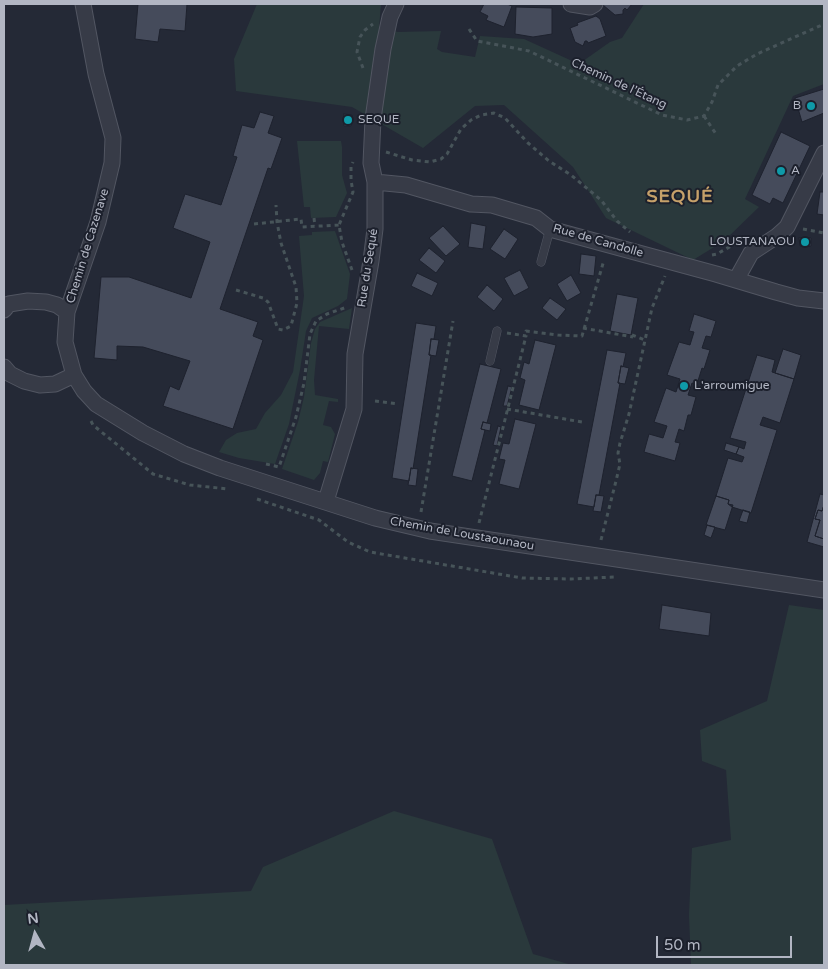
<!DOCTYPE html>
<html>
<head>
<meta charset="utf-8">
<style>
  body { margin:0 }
  #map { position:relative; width:828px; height:969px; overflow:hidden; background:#242936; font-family:"Varela Round",sans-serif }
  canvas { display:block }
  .frame { position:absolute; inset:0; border:5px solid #b2b6c3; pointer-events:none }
  .north { position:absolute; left:10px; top:909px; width:50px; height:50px; -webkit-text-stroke:4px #1c202c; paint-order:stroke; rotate:353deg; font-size:14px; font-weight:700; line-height:20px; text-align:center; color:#b2b6c3 }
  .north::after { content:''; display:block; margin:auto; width:18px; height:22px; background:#b2b6c3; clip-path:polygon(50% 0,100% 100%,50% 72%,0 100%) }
  .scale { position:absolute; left:656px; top:936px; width:136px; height:22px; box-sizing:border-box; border:2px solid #b2b6c3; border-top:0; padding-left:6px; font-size:15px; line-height:18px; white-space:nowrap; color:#b2b6c3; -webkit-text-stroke:4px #1c202c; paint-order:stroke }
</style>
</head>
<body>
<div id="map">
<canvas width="828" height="969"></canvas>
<div class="frame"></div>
<div class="north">N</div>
<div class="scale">50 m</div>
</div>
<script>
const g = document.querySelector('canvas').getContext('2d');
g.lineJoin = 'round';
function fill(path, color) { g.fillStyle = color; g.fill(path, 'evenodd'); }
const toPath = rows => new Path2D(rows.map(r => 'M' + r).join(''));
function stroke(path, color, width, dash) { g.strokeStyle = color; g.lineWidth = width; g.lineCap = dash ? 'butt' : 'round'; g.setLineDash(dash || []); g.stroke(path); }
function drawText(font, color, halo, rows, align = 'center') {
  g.font = font + ' "Varela Round",sans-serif'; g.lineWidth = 4; g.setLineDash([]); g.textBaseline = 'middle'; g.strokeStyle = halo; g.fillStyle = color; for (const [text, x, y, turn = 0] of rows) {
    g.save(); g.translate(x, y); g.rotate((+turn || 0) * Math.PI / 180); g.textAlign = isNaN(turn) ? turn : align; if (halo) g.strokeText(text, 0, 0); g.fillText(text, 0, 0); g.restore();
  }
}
const green = toPath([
  [257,4,381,4,379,28,398,32,441,31,437,49,442,52,475,57,480,36,524,39,570,60,576,66,610,42,622,38,644,4,824,4,824,84,793,96,745,199,759,207,724,241,693,260,606,218,573,167,504,105,475,106,423,148,352,107,236,91,234,59],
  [297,141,341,141,342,147,342,175,347,193,336,217,311,218,310,207,304,207],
  [335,231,350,274,347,299,338,306,312,318,306,331,300,370,289,424,275,464,239,458,219,452,226,440,237,433,256,429,265,413,281,395,293,372,304,296,299,236,312,235,312,232],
  [352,308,349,329,319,326,314,380,315,395,338,399,338,402,329,401,323,425,331,427,335,434,328,462,323,461,320,473,314,480,282,469,298,422,304,397,311,343,315,329,320,322],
  [789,605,824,610,824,965,691,965,689,915,692,848,731,840,726,770,702,761,700,730,767,701],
  [394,811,492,839,533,954,572,965,4,965,4,905,251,891,263,867]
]);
const building = toPath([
  [138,4,187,4,185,31,160,29,158,42,135,39,138,4],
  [484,4,507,4,512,6,504,27,486,20,488,16,480,12,484,4],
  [604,4,632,4,627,10,625,8,623,10,623,14,615,15,603,5,604,4],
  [516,7,552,8,552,34,533,37,515,34,516,7],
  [596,16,600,19,606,36,588,43,587,41,585,41,583,46,575,42,570,28,578,25,577,23,596,16],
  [824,89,824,113,802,122,795,98,824,89],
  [260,112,274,116,268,133,282,138,271,169,268,168,220,309,258,322,253,336,263,340,233,429,163,406,170,386,179,390,190,361,143,347,117,346,117,360,94,358,101,277,129,277,191,298,210,242,173,228,185,194,221,205,237,157,233,156,242,125,254,128,260,112],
  [344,114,352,115,351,126,344,126,344,114],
  [781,132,810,146,783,203,773,198,770,204,752,195,781,132],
  [820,192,824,192,824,215,817,214,820,192],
  [471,223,486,226,483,249,468,247,471,223],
  [443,226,460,244,446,256,429,238,443,226],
  [504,229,518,239,505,259,490,249,504,229],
  [799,238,811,238,811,246,800,246,799,238],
  [429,248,445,261,436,273,419,260,429,248],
  [581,254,596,256,594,276,579,274,581,254],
  [520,270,529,288,514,296,504,278,520,270],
  [417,273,438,283,432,296,411,286,417,273],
  [571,275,581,293,567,301,557,284,571,275],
  [487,285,503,299,494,311,477,297,487,285],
  [617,294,638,298,631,335,610,331,617,294],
  [550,298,566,309,557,320,542,308,550,298],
  [694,314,716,321,711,337,706,336,702,348,710,350,704,369,702,368,697,384,692,383,688,395,696,397,691,415,688,415,684,431,679,429,675,442,680,443,675,461,644,452,649,434,663,438,667,426,654,422,666,388,676,392,680,379,667,375,679,342,690,345,694,332,689,331,694,314],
  [416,323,436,326,434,339,431,339,429,355,431,355,413,469,411,468,409,481,392,478,416,323],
  [431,339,439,340,436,356,429,355,431,339],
  [535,340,556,345,539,410,519,405,525,380,520,378,524,362,529,364,535,340],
  [783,349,801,355,794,379,775,373,783,349],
  [607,350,626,353,623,367,621,366,618,383,620,383,599,495,596,495,594,507,577,504,607,350],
  [757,355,775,360,772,372,794,379,780,423,763,417,760,425,777,430,751,513,732,507,728,504,729,500,716,496,728,458,742,462,744,457,736,454,739,447,744,449,746,442,730,438,757,355],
  [480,364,501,369,487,423,483,422,481,429,485,430,472,481,452,476,480,364],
  [621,366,629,368,625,384,618,383,621,366],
  [508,386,512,387,507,406,503,406,508,386],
  [515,419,536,424,519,489,499,484,505,460,499,459,503,443,509,444,515,419],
  [483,422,491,424,490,431,481,429,483,422],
  [498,426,501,427,497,446,493,445,498,426],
  [726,443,739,447,736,454,724,450,726,443],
  [411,468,418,469,416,486,408,485,411,468],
  [820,494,824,495,824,505,822,511,818,510,815,519,820,520,815,536,824,539,824,547,807,542,820,494],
  [596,495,604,496,601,512,593,511,596,495],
  [716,496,729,500,728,504,733,505,725,530,706,525,716,496],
  [824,505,824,539,815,536,820,520,815,519,818,510,822,511,824,505],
  [743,510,750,512,747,523,739,521,743,510],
  [707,525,715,527,711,538,704,535,707,525],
  [662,605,711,613,709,636,659,629,662,605]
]);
const path = toPath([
  [469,29,477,41,529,51,662,115,687,120,704,116,712,102,718,85,737,66,757,54,824,24],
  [363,68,357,52,360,37,365,30,373,24],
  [704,116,716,134],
  [386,152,412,160,430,162,441,159,447,154,461,129,471,120,481,115,494,113,505,118,528,143,549,161,571,175,601,200,617,221,630,232],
  [314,218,315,226],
  [254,224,301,219,302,227,339,225],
  [803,229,824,233],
  [712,255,717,254,738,242],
  [352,270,342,242,339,225,353,192,351,180,351,167,353,162],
  [236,290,263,298,268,302,278,329,283,330,291,326,297,303,296,287,281,243,277,222,276,205],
  [583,328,633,337],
  [507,333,526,336,526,331,558,335,582,336,604,260],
  [632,335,645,340],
  [375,401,398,404],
  [507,409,582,422],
  [91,421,93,425,153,474,190,485,228,489],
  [266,464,279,467,296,417,304,383,310,334,316,321,327,314,347,307],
  [257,499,319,520,348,542,370,552,522,578,571,579,615,577],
  [421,512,453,321],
  [479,523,526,336],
  [601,540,616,481,620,464,618,453,620,443,629,414,652,308,665,276]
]);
const service = toPath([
  [541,262,550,229],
  [490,361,497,331]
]);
const minor = toPath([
  [83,4,96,74,113,138,112,163,98,222,67,312,65,342,74,375,84,391,96,404,143,433,184,454,220,468,375,518,430,531,824,590],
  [571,4,590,7,595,4],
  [375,182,406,185,471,204,492,205,536,218,550,229,716,274,776,292,798,298,824,301],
  [736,280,751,253,777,236,787,227,824,153],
  [4,310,9,304,28,301,46,302,57,305,67,312],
  [4,367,10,374,24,381,40,385,55,384,74,375],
  [326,501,354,409,355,354,371,261,375,229,375,182,371,163,373,119,383,49,390,17,396,4]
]);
const markers = [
  [811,106,5,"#0f9aa8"],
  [348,120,5,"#0f9aa8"],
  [781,171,5,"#0f9aa8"],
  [805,242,5,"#0f9aa8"],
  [684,386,5,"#0f9aa8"]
];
const streetNames = [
  ["Chemin de l’Étang",619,84,25],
  ["Rue de Candolle",598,241,16],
  ["Chemin de Cazenave",88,246,-73],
  ["Rue du Sequé",368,268,-81],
  ["Chemin de Loustaounaou",462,534,10]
];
const poiNames = [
  ["B",801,106,"right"],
  ["SEQUE",358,120],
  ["A",791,171],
  ["LOUSTANAOU",795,242,"right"],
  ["L'arroumigue",694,386]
];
const districtNames = [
  ["SEQUÉ",680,197]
];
fill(green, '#2a393c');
fill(building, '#454b5b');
stroke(building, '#1e222e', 1);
stroke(service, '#525662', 9);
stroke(minor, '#525662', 17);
stroke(path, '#475459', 3, [4, 4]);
stroke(service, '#373b47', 8);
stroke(minor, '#373b47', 15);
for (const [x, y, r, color] of markers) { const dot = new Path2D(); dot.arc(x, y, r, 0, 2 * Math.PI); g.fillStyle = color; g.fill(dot); stroke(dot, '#1c202c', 2); }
drawText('12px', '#b2b6c3', '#1c202c', streetNames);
drawText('12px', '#b2b6c3', '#1c202c', poiNames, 'left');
g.letterSpacing = '1px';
drawText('bold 18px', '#c6a16a', '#1c202c', districtNames);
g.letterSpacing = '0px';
</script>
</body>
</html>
